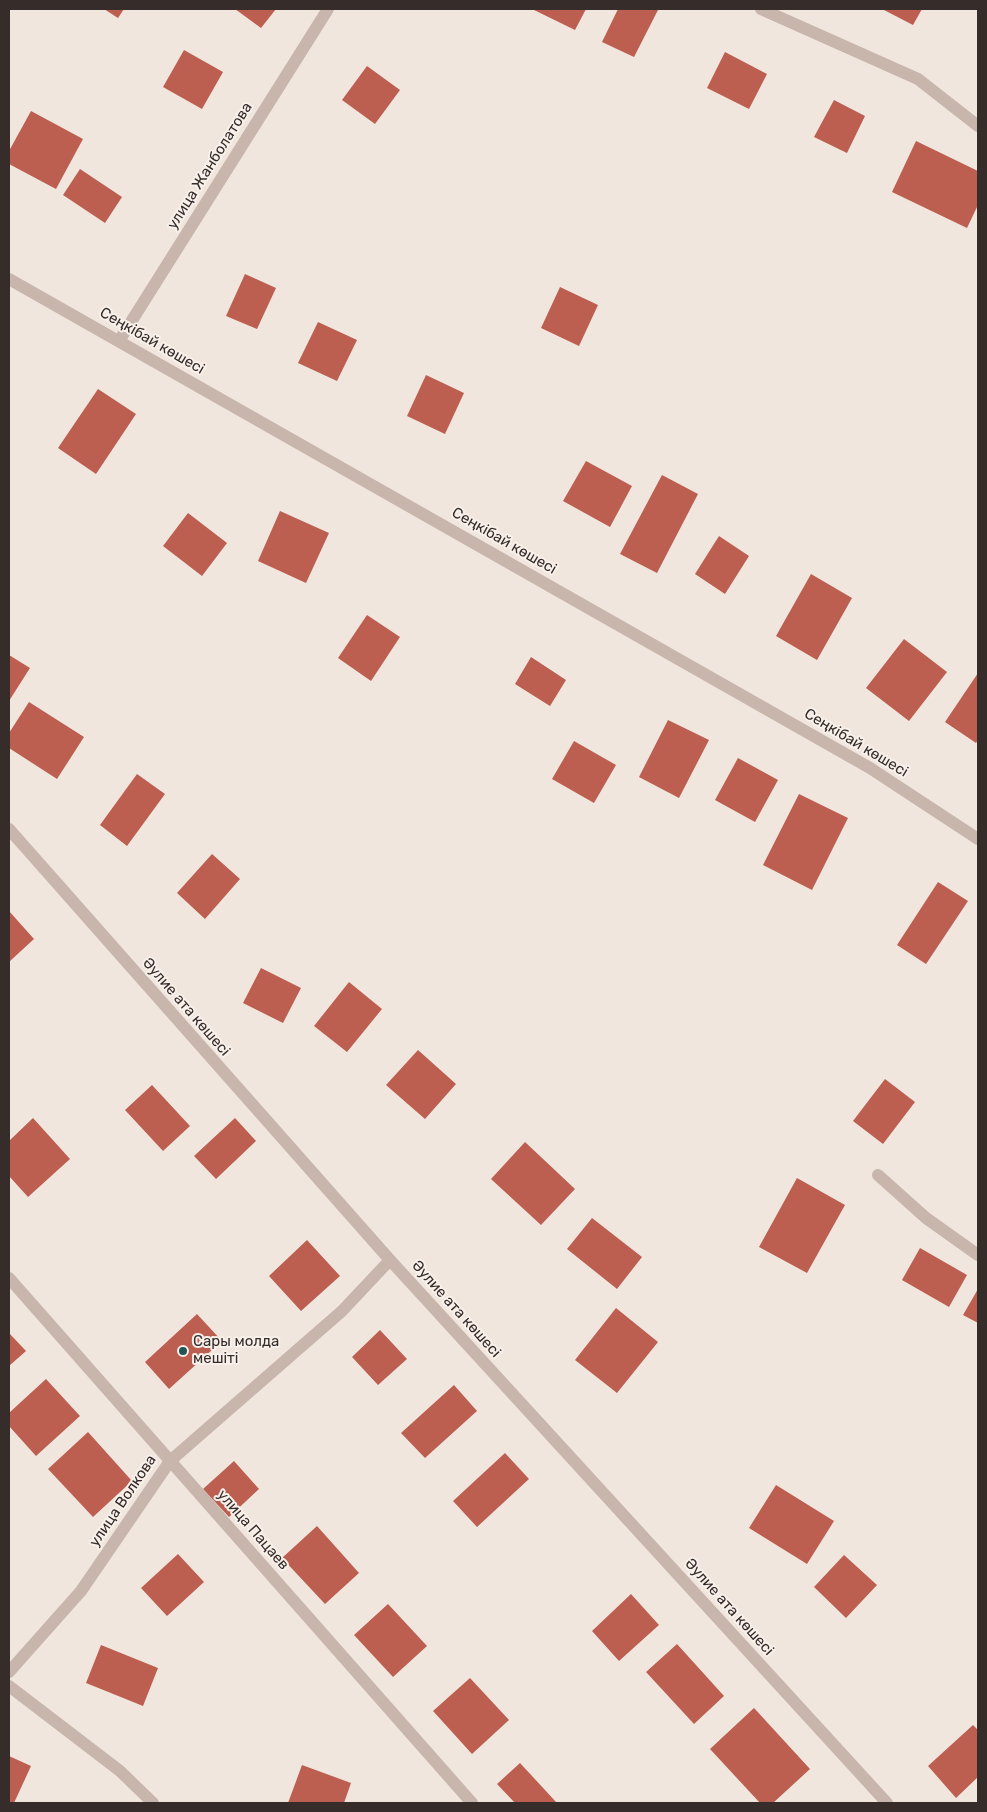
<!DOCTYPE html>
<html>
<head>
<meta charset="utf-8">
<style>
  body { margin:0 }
  #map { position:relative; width:987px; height:1812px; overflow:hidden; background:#f0e6de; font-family:Rubik,sans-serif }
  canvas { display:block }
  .frame { position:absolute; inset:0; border:10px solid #362c2a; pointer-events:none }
</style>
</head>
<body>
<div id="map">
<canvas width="987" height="1812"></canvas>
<div class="frame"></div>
</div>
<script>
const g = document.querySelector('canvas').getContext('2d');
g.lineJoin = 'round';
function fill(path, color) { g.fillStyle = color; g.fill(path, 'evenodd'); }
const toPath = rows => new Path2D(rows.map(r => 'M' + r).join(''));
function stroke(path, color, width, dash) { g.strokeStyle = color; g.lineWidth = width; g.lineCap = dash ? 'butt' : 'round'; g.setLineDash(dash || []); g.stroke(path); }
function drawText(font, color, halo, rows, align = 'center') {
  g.font = font + ' Rubik,sans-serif'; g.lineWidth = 4; g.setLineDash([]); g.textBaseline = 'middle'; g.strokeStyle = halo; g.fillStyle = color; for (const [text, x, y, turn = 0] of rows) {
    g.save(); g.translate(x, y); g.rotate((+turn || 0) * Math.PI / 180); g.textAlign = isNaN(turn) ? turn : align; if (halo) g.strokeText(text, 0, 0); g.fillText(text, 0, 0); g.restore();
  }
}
const building = toPath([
  [104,9,124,9,118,18],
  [235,9,276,9,261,28],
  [532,9,586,9,575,30],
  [618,9,654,9,658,10,634,57,602,42],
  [882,9,922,9,913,25],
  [184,50,223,72,202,109,163,87],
  [725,52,767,74,749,109,707,88],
  [367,66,400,90,375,124,342,100],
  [834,100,865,116,847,153,814,137],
  [31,111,83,139,56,189,9,164,9,151],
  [916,141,978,171,978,205,967,228,892,192],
  [80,169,122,197,105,223,63,195],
  [245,274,276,288,257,329,226,316],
  [560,287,598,305,579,346,541,328],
  [318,322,357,340,337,381,298,363],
  [426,375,464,393,445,434,407,416],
  [98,389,136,414,96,474,58,448],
  [586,461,632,486,610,527,563,501],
  [662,475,698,494,657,573,620,554],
  [280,511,329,533,306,583,258,561],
  [188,513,227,543,202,576,163,546],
  [719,536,749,556,725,594,695,574],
  [811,574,852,598,817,660,776,636],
  [367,615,400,637,371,681,338,658],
  [904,639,947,672,909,721,866,688],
  [9,655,30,668,9,701],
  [531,657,566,680,550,706,515,684],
  [978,673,978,740,976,743,945,722],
  [29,702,84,737,57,779,9,748,9,733],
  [668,720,709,740,679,798,639,777],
  [574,741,616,765,594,803,552,779],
  [738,758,778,780,755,822,715,800],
  [137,774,165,794,127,846,100,825],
  [799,794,848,818,812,890,763,865],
  [212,854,240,879,205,919,177,893],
  [938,882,968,901,926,964,897,945],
  [9,911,34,939,9,962],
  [261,968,301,988,283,1023,243,1003],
  [349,982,382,1009,347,1052,314,1026],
  [418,1050,456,1084,425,1119,386,1085],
  [885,1079,915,1102,883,1144,853,1121],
  [152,1085,190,1126,163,1151,125,1110],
  [33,1118,70,1159,28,1197,9,1176,9,1141],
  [235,1118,256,1141,216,1179,194,1156],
  [525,1142,575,1189,541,1225,491,1179],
  [797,1178,845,1205,807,1273,759,1247],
  [592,1218,642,1257,617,1289,567,1249],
  [307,1240,340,1276,301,1311,269,1276],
  [920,1248,967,1275,949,1307,902,1280],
  [978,1289,978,1323,963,1315],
  [616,1308,658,1342,617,1393,575,1360],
  [197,1314,222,1341,169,1389,145,1362],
  [380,1330,407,1359,378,1385,352,1357],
  [9,1333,26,1351,9,1366],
  [46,1379,80,1416,36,1456,9,1426,9,1413],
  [454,1385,477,1411,425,1458,401,1433],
  [88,1432,132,1481,93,1517,48,1469],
  [505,1453,529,1479,477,1527,453,1501],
  [234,1461,259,1489,229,1517,203,1489],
  [776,1485,834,1521,807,1564,749,1528],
  [317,1526,359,1573,325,1604,282,1558],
  [178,1554,204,1582,167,1616,141,1588],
  [844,1555,877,1585,846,1618,814,1587],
  [631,1594,659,1625,619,1661,592,1631],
  [388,1604,427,1646,393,1677,354,1635],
  [677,1644,724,1696,694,1724,646,1672],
  [101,1645,158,1668,143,1706,86,1683],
  [470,1678,509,1720,472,1754,433,1711],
  [754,1708,810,1769,773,1803,760,1803,710,1749],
  [973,1725,978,1730,978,1777,956,1798,928,1766],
  [9,1756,31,1766,14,1803,9,1803],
  [520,1763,557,1803,515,1803,497,1784],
  [302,1765,351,1783,344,1803,288,1803]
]);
const street = toPath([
  [761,9,918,79,978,126],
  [9,279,870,768,978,839],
  [119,341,328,9],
  [9,829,390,1260,887,1803],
  [878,1175,926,1218,978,1255],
  [9,1278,472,1803],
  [9,1672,81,1591,170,1461,342,1311,390,1260],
  [9,1686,120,1771,153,1803]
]);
const markers = [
  [183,1351,5,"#225452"]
];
const streetNames = [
  ["улица Жанболатова",210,166,-58],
  ["Сеңкібай көшесі",152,341,30],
  ["Сеңкібай көшесі",504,541,30],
  ["Сеңкібай көшесі",856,743,31],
  ["Әулие ата көшесі",186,1007,49],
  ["Әулие ата көшесі",456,1309,48],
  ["улица Волкова",123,1501,-56],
  ["улица Пацаев",253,1530,49],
  ["Әулие ата көшесі",729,1607,48]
];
const poiNames = [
  ["Сары молда",193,1342],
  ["мешіті",193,1359]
];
fill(building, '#bc5f51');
stroke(street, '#c8b5ab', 12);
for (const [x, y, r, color] of markers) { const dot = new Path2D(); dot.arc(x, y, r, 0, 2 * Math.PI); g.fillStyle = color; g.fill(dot); stroke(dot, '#f8f0ea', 2); }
drawText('15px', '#362c2a', '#f8f0ea', streetNames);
drawText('15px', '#362c2a', '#f8f0ea', poiNames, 'left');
</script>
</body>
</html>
